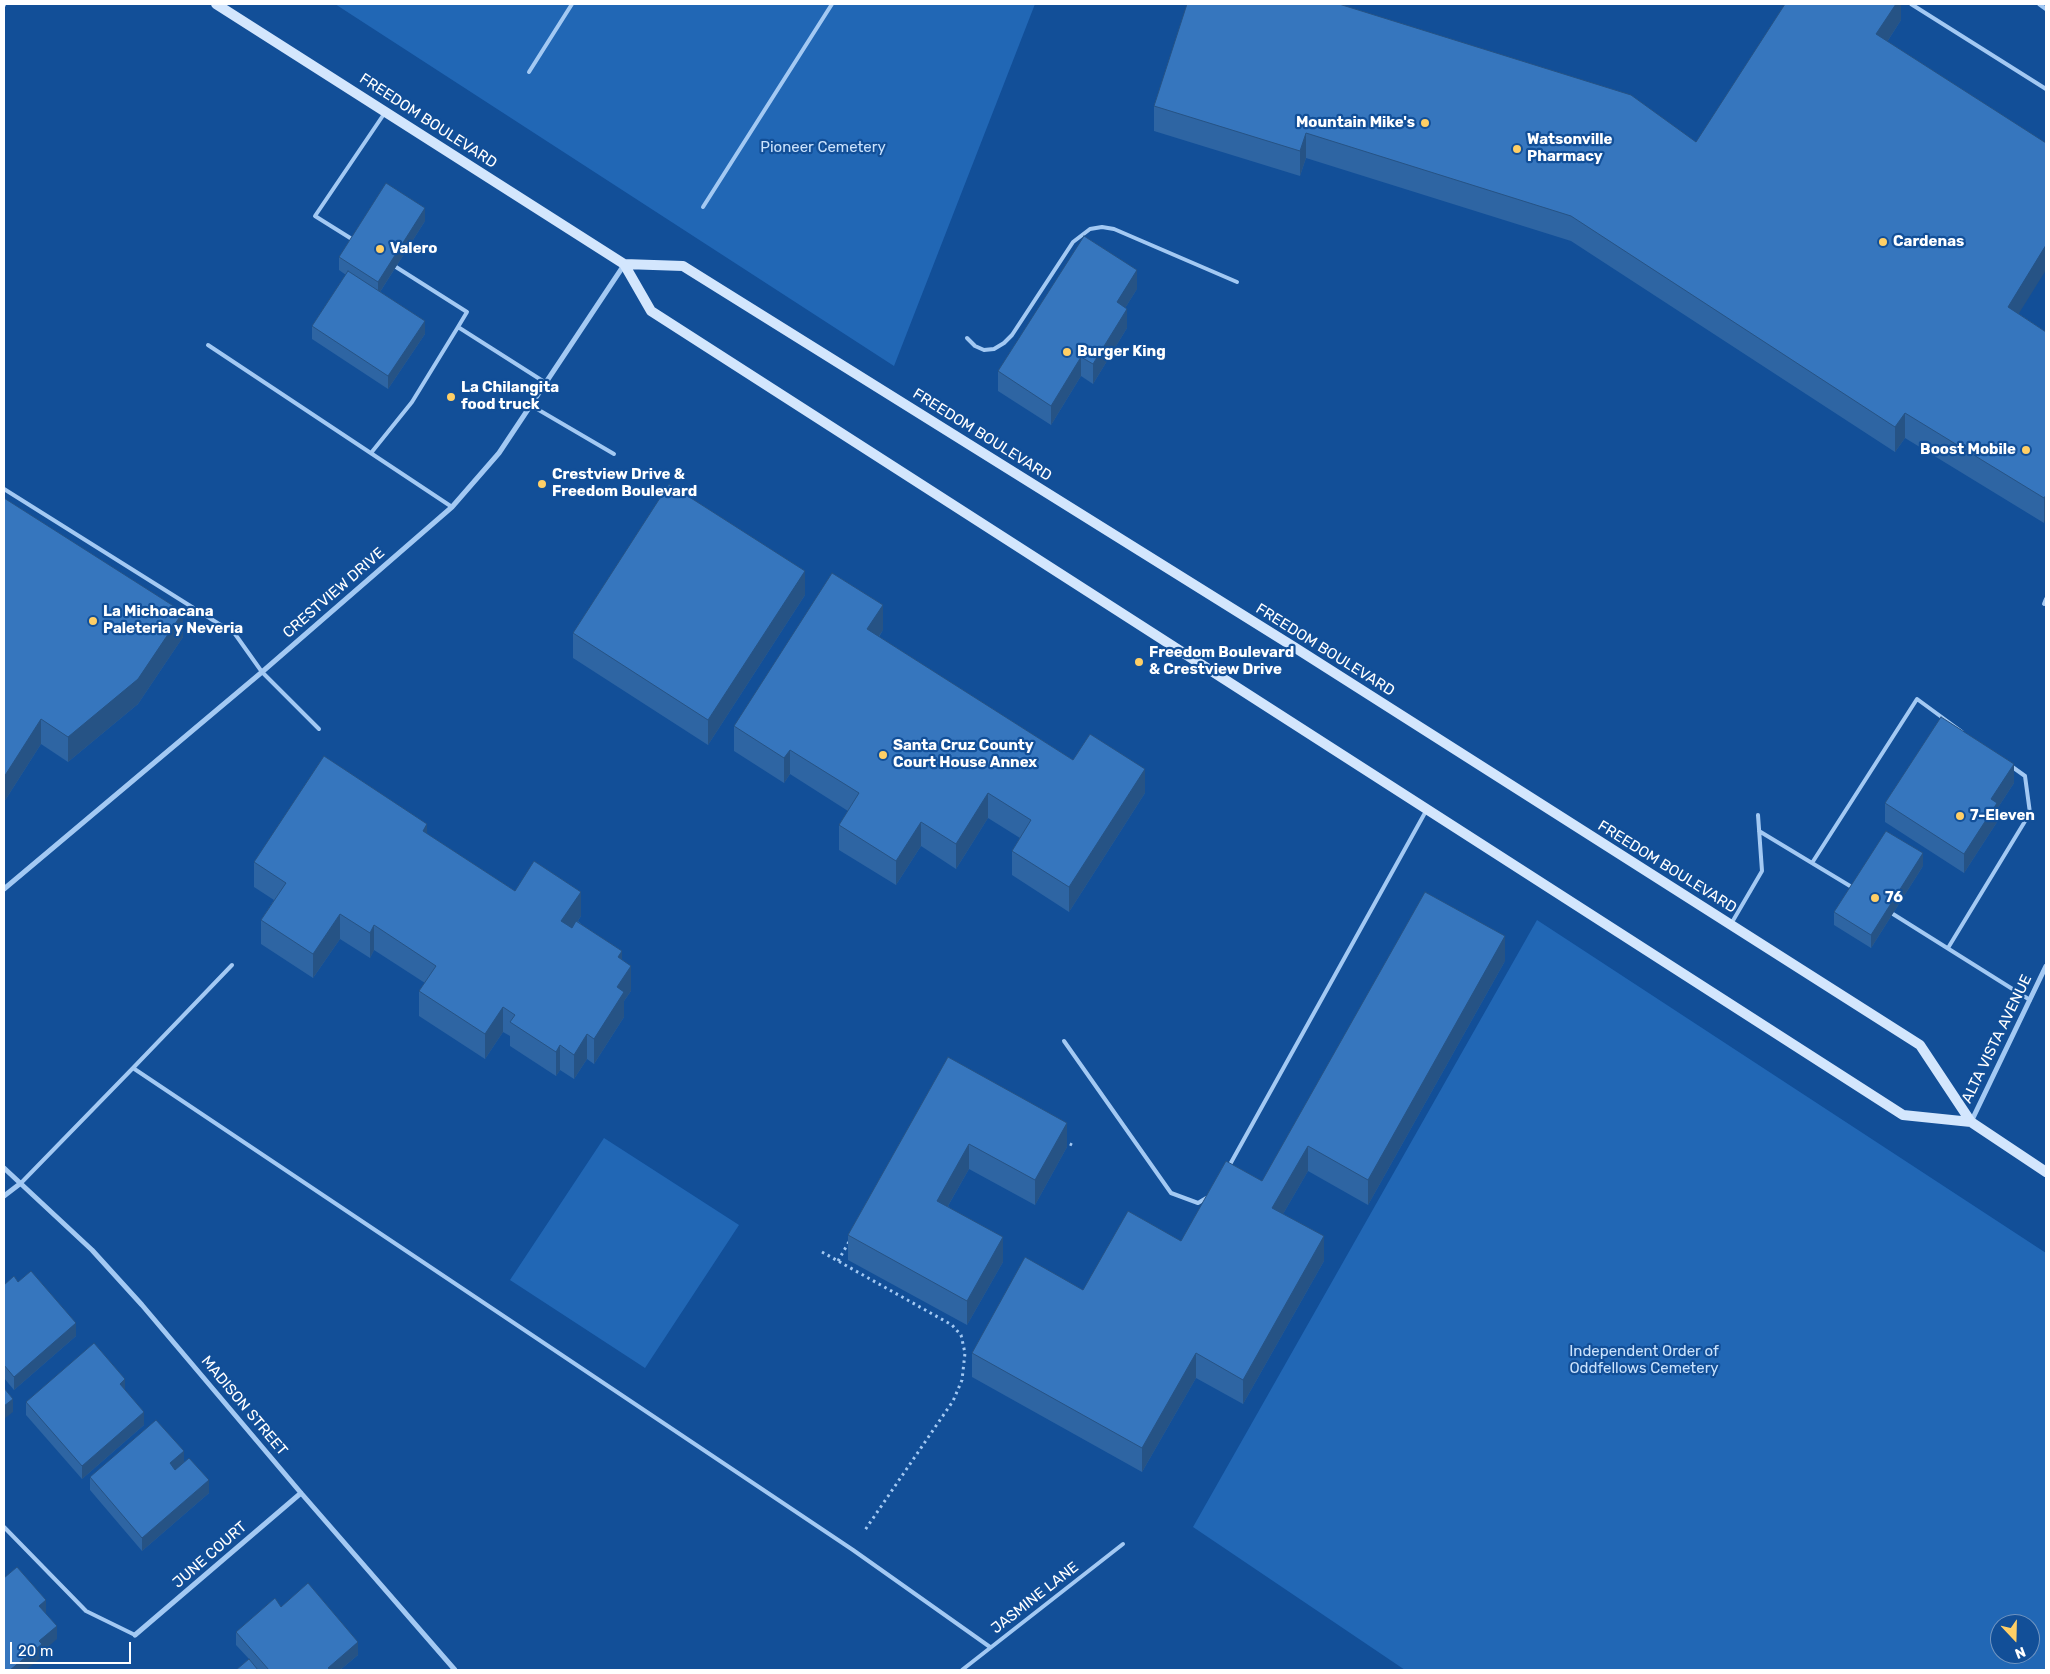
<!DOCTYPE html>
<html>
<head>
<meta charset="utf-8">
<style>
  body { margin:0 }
  #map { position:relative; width:2050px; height:1674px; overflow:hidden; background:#124f98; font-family:Rubik,sans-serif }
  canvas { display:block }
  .frame { position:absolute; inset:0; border:5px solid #fff; pointer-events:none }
  .north { position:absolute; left:1990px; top:1614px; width:50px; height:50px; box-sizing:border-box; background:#124f98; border:1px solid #7195c1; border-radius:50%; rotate:159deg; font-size:14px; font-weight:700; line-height:20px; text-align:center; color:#fff }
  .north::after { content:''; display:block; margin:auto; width:18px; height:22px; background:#ffcf66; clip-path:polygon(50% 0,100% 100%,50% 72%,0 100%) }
  .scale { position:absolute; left:10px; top:1642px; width:121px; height:22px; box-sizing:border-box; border:2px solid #fff; border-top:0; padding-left:6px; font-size:15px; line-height:18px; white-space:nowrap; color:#fff; -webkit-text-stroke:4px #124f98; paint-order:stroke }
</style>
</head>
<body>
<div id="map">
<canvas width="2050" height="1674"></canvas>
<div class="frame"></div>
<div class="north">N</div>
<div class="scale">20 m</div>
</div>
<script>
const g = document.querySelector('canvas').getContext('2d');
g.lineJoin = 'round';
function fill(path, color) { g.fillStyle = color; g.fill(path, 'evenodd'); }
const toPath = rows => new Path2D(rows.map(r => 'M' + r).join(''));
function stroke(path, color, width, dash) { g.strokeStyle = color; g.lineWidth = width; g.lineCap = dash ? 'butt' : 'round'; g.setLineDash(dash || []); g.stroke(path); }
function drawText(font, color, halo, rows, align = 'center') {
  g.font = font + ' Rubik,sans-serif'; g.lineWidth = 4.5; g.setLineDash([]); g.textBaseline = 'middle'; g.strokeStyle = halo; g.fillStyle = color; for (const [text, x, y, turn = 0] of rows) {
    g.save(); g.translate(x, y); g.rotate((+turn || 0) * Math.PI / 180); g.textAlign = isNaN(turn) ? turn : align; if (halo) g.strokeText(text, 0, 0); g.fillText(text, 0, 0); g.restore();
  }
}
const green = toPath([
  [335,4,1035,4,894,366],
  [1537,920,2046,1253,2046,1670,1405,1670,1193,1527],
  [2000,1624,2030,1624,2030,1654,2000,1654],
  [604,1138,739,1225,645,1368,510,1280]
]);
const path = toPath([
  [1064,1141,1074,1146],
  [822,1252,952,1325,961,1335,965,1353,962,1380,953,1401,865,1530],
  [838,1261,850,1240]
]);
const service = toPath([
  [1911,4,2046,89],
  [2039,4,2046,9],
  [4,5,4,4],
  [529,72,572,4],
  [703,207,832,4],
  [355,241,315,216,384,114],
  [396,267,467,312,458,327],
  [967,338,975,346,984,350,994,349,1004,343,1012,335,1073,242,1090,229,1102,227,1114,229,1237,282],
  [208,345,452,507],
  [532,406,614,454],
  [371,453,412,402,458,327,546,383],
  [4,489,235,634,262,672,319,729],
  [2044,604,2046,599],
  [1759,831,1855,889],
  [1812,863,1917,699,1962,732],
  [1893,914,2030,1000],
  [1731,924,1762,871,1758,815],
  [1948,948,2030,813,2025,776,2011,766],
  [1064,1041,1171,1193,1198,1203,1208,1197],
  [133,1068,232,965],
  [1228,1168,1426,811],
  [21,1183,133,1068,853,1550,990,1647],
  [4,1527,86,1611,135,1635],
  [962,1670,1123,1544]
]);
const minor = toPath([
  [4,889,262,672,452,507,499,453,624,265],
  [1971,1122,2046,966],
  [4,1168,92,1250,142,1305,301,1493,455,1670],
  [4,1196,21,1183],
  [135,1635,301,1493]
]);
const secondary = toPath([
  [216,4,624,264,651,311,1903,1115,1971,1122],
  [624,264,683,266,1294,647,1920,1045,1971,1122,2046,1172]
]);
const wall = toPath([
  [1901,4,1901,20,1887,42,2019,314,2046,332,2044,523,1905,438,1895,452,1571,241,1306,158,1300,176,1154,131,1154,106,1696,142],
  [425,221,380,292,425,334,388,389,312,339,312,326,346,275,339,270,339,257],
  [1137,289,1125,308,1127,328,1093,384,1081,376,1051,425,998,391,998,371],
  [4,498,183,637,138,704,68,762,41,744,4,802],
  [805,595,708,745,573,658,573,633],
  [883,630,879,637,1073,760,1145,793,1069,912,1012,875,1012,851,1020,838,988,818,956,869,921,846,896,885,839,850,839,825,848,811,790,774,784,783,734,751,734,726],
  [2014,783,1997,809,1997,822,1964,873,1885,822,1885,803],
  [427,834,515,891,581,916,578,921,622,960,631,991,624,1001,624,1017,594,1064,587,1059,574,1079,560,1070,556,1076,510,1046,510,1036,503,1032,485,1059,419,1016,419,991,425,983,374,950,370,958,340,939,313,978,261,944,261,920,274,900,254,887,254,862],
  [1923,866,1871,948,1834,925,1834,912],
  [1505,961,1368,1205,1308,1171,1283,1214,1324,1261,1243,1404,1196,1378,1142,1472,972,1377,972,1353,1083,1290,1181,1241,1262,1181],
  [948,1057,1067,1147,1035,1205,969,1169,948,1206,1003,1262,967,1325,848,1260,848,1235],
  [18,1282,76,1336,14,1390,4,1378,4,1285],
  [125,1390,144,1425,82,1479,26,1415,26,1402],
  [184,1463,209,1493,142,1551,90,1490,90,1477],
  [281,1607,358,1655,340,1670,236,1670,249,1659,236,1645,236,1632]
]);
const shadedWall = toPath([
  [1896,4,1901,4,1901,20,1876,59,1876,34],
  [1306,133,1306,158,1300,176,1300,151],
  [425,208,425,221,378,295,378,282],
  [2046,245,2046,270,2008,331,2008,307],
  [1137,270,1137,289,1117,321,1117,302],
  [1127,309,1127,328,1093,384,1093,364],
  [425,321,425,334,388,389,388,376],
  [1081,357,1081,376,1051,425,1051,406],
  [1905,413,1905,438,1895,452,1895,427],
  [2046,495,2046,519,2044,523,2044,498],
  [805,571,805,595,708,745,708,720],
  [883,605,883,630,867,654,867,629],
  [183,612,183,637,138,704,68,762,68,737],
  [41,719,41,744,4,802,4,777],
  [790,750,790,774,784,783,784,758],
  [2014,764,2014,783,1997,809,1997,822,1964,873,1964,854,1991,799],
  [1145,769,1145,793,1069,912,1069,887],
  [988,793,988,818,956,869,956,844],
  [921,822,921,846,896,885,896,861],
  [427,824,427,849,423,831],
  [1923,853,1923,866,1871,948,1871,935],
  [581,892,581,916,561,946,561,921],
  [340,914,340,939,313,978,313,954],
  [374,925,374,950,370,958,370,933],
  [1505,936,1505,961,1368,1205,1368,1180],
  [622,951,622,975,618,957],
  [631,966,631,991,624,1001,624,1017,594,1064,594,1039,617,987],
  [503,1007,503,1032,485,1059,485,1034],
  [587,1034,587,1059,574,1079,574,1055],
  [560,1045,560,1070,556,1076,556,1052],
  [1067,1123,1067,1147,1035,1205,1035,1180],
  [969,1144,969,1169,937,1225,937,1201],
  [1308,1146,1308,1171,1272,1233,1272,1208],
  [1324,1236,1324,1261,1243,1404,1243,1380],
  [1003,1237,1003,1262,967,1325,967,1301],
  [76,1323,76,1336,14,1390,14,1377],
  [1196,1353,1196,1378,1142,1472,1142,1448],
  [125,1379,125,1392,120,1384],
  [13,1399,13,1412,4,1419,4,1406],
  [144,1412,144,1425,82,1479,82,1466],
  [184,1451,184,1464,170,1476,170,1463],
  [209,1480,209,1493,142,1551,142,1538],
  [46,1600,46,1613,39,1619,39,1606],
  [57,1626,57,1639,42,1652,42,1657,26,1670,10,1670,39,1641],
  [358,1642,358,1655,340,1670,328,1670,328,1668]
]);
const building = toPath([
  [1187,4,1339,4,1631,95,1696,142,1785,4,1896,4,1876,34,2046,143,2046,245,2008,307,2046,332,2046,495,2044,498,1905,413,1895,427,1571,216,1306,133,1300,151,1154,106,1187,4],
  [386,183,425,208,378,282,339,257,386,183],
  [1084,236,1137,270,1117,302,1127,309,1093,364,1081,357,1051,406,998,371,1084,236],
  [348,271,425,321,388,376,312,326,348,271],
  [669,484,805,571,708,720,573,633,669,484],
  [4,498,183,612,138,679,68,737,41,719,4,777,4,498],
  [832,573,883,605,867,629,1073,760,1090,734,1145,769,1069,887,1012,851,1031,820,988,793,956,844,921,822,896,861,839,825,859,793,790,750,784,758,734,726,832,573],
  [1941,717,2014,764,1991,799,1997,803,1964,854,1885,803,1941,717],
  [324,756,427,824,423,831,515,891,534,861,581,892,561,921,572,928,576,921,622,951,618,957,631,966,617,987,624,992,594,1039,587,1034,574,1055,560,1045,556,1052,510,1022,515,1015,503,1007,485,1034,419,991,436,966,374,925,370,933,340,914,313,954,261,920,286,883,254,862,324,756],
  [1886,831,1923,853,1871,935,1834,912,1886,831],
  [1425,892,1505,936,1368,1180,1308,1146,1272,1208,1324,1236,1243,1380,1196,1353,1142,1448,972,1353,1025,1257,1083,1290,1128,1211,1181,1241,1226,1161,1262,1181,1425,892],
  [948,1057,1067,1123,1035,1180,969,1144,937,1201,1003,1237,967,1301,848,1235,948,1057],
  [31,1271,76,1323,14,1377,4,1365,4,1285,14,1276,18,1282,31,1271],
  [94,1343,125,1379,120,1384,144,1412,82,1466,26,1402,94,1343],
  [4,1388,13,1399,4,1406,4,1388],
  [156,1420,184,1451,170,1463,175,1470,189,1458,209,1480,142,1538,90,1477,156,1420],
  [17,1567,46,1600,39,1606,57,1626,39,1641,42,1644,10,1670,4,1670,4,1578,17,1567],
  [308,1583,358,1642,328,1668,331,1670,269,1670,236,1632,275,1598,281,1607,308,1583],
  [249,1659,258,1670,236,1670,249,1659]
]);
const markers = [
  [1425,123,5,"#ffcf66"],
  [1517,149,5,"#ffcf66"],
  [1883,242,5,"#ffcf66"],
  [380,249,5,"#ffcf66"],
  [1067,352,5,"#ffcf66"],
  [451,397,5,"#ffcf66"],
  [2026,450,5,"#ffcf66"],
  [542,484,5,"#ffcf66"],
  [93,621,5,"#ffcf66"],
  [1139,662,5,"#ffcf66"],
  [883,755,5,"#ffcf66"],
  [1960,816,5,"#ffcf66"],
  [1875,898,5,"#ffcf66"]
];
const streetNames = [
  ["FREEDOM BOULEVARD",428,121,33],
  ["FREEDOM BOULEVARD",982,435,32],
  ["CRESTVIEW DRIVE",334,593,-41],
  ["FREEDOM BOULEVARD",1325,650,32],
  ["FREEDOM BOULEVARD",1667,867,32],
  ["ALTA VISTA AVENUE",1997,1039,-64],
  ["MADISON STREET",244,1406,50],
  ["JUNE COURT",210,1555,-41],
  ["JASMINE LANE",1035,1598,-38]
];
const poiNames = [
  ["Mountain Mike's",1415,123,"right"],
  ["Watsonville",1527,140],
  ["Pharmacy",1527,157],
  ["Cardenas",1893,242],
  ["Valero",390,249],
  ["Burger King",1077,352],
  ["La Chilangita",461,388],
  ["food truck",461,405],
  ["Boost Mobile",2016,450,"right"],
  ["Crestview Drive &",552,475],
  ["Freedom Boulevard",552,492],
  ["La Michoacana",103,612],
  ["Paleteria y Neveria",103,629],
  ["Freedom Boulevard",1149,653],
  ["& Crestview Drive",1149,670],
  ["Santa Cruz County",893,746],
  ["Court House Annex",893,763],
  ["7-Eleven",1970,816],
  ["76",1885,898]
];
const parkNames = [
  ["Pioneer Cemetery",823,148],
  ["Independent Order of",1644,1352],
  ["Oddfellows Cemetery",1644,1369]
];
fill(green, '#2167b5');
stroke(path, '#a3c9f3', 3, [2.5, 4]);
stroke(service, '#a3c9f3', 4);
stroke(minor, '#a3c9f3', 5);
stroke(secondary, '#d3e6fd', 10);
fill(wall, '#2e65a3');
fill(shadedWall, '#265385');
fill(building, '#3676be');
stroke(building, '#265385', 1);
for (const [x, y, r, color] of markers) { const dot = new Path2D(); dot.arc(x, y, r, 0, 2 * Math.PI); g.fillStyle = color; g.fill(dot); stroke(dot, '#124f98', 2); }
drawText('15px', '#fff', '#124f98', streetNames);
drawText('bold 15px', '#fff', '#124f98', poiNames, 'left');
drawText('15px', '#cbe3fd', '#124f98', parkNames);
</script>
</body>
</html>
